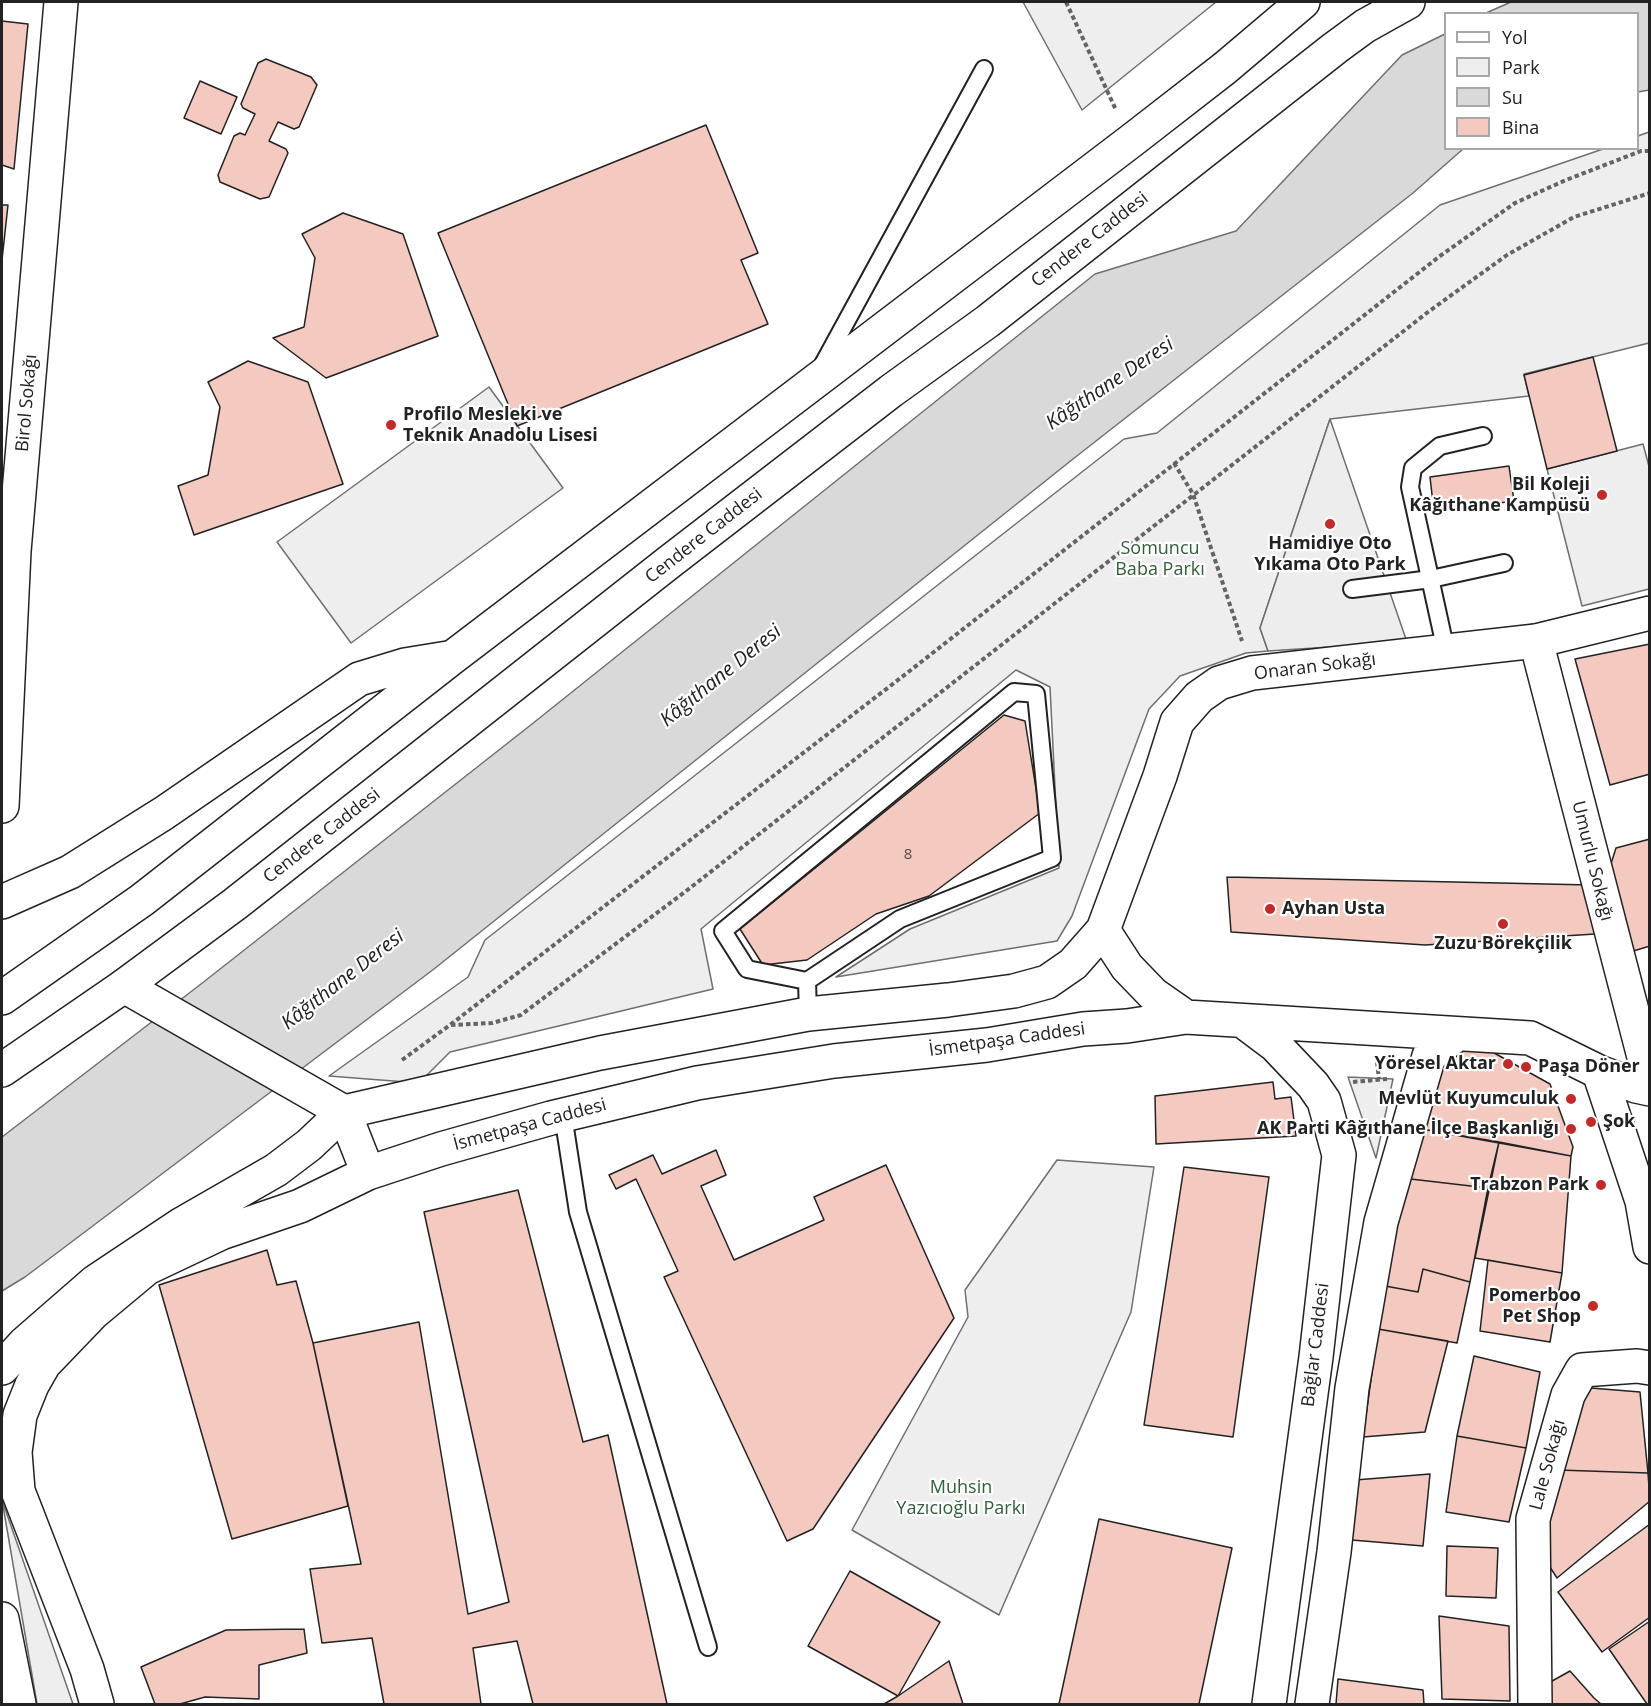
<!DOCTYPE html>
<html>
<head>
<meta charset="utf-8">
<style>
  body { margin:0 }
  #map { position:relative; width:1651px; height:1706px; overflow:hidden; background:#fff; font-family:"Open Sans",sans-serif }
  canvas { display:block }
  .frame { position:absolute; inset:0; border:3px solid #222; pointer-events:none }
  .legend { position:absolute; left:1444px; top:12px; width:195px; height:138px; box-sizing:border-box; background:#fff; border:2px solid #a7a7a7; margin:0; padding:8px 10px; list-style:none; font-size:18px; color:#222 }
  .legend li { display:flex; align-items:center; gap:12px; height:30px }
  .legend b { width:30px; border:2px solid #a7a7a7 }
</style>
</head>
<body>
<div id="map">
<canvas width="1651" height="1706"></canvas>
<div class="frame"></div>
<ul class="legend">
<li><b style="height:8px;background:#fff"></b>Yol</li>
<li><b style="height:16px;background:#eee"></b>Park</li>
<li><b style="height:16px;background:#d9d9d9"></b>Su</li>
<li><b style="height:16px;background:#f3c9c0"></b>Bina</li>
</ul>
</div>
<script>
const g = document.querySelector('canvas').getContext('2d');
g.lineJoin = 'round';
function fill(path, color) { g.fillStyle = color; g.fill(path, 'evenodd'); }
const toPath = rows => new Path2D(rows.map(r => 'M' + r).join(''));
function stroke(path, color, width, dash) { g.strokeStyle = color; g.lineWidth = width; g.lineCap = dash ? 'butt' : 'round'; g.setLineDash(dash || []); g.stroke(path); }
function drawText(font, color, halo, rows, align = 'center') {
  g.font = font + ' "Open Sans",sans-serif'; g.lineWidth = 4.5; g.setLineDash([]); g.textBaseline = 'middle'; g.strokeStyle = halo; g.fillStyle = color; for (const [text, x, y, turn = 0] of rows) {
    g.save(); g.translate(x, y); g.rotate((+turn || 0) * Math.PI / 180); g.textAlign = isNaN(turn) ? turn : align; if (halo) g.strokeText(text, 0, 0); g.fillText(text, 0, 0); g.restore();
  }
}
const green = toPath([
  [1023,2,1216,2,1082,110,1023,2],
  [1649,132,1649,343,1524,374,1529,396,1330,419,1260,628,1268,651,1246,653,1180,676,1149,709,1072,916,1057,941,836,977,910,929,1059,868,1050,687,1016,670,701,929,713,989,450,1052,419,1083,329,1076,468,977,485,940,1124,439,1157,433,1440,205,1603,149,1638,148,1638,136,1649,132],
  [489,387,563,488,351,643,277,542,489,387],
  [1643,444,1650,470,1649,589,1582,606,1547,469,1643,444],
  [1348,1077,1393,1079,1376,1158,1348,1077],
  [1057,1160,1154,1167,1131,1312,999,1615,852,1530,968,1317,965,1290,1057,1160],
  [2,1500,73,1704,37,1704,2,1500]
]);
const parking = toPath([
  [1330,419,1407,642,1268,651,1260,628,1330,419]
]);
const water = toPath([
  [1511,2,1649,2,1649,90,1638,92,1638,14,1486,13,1511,2],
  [1445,34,1446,148,1463,149,1413,193,1073,459,434,969,25,1277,2,1291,2,1137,201,984,532,724,1095,274,1236,231,1402,55,1445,34]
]);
const building = toPath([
  [2,21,28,24,14,169,2,165,2,21],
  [266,59,311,77,317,85,299,127,294,129,278,122,269,141,286,149,288,153,269,197,260,199,220,182,218,175,234,136,240,133,245,135,255,114,243,108,241,104,258,63,266,59],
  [200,81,237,97,221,134,184,118,200,81],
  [706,125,758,253,741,260,768,324,517,426,438,233,706,125],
  [2,205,8,205,2,260,2,205],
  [343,213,403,234,438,336,326,378,273,338,304,327,315,258,302,234,343,213],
  [1593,357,1617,451,1547,469,1524,375,1593,357],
  [248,361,308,382,343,484,194,535,178,486,208,475,220,407,208,382,248,361],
  [1509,466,1514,501,1434,512,1430,477,1509,466],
  [1650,644,1650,774,1610,785,1575,659,1650,644],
  [1004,715,1025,721,1040,813,929,896,876,914,807,960,763,965,740,929,1004,715],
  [1650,839,1650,946,1630,952,1608,873,1616,848,1650,839],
  [1227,877,1591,885,1595,934,1425,945,1231,932,1227,877],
  [1487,1049,1550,1084,1573,1147,1571,1156,1416,1128,1436,1052,1487,1049],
  [1273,1082,1275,1099,1291,1097,1296,1136,1156,1144,1155,1096,1273,1082],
  [1416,1128,1499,1142,1488,1188,1402,1178,1416,1128],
  [1499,1142,1571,1156,1562,1273,1475,1258,1499,1142],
  [716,1150,726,1175,701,1186,734,1260,824,1220,814,1197,886,1165,954,1318,813,1529,787,1541,664,1277,678,1271,636,1179,616,1189,609,1175,653,1155,662,1174,716,1150],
  [1184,1167,1269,1177,1233,1437,1144,1425,1184,1167],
  [1402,1178,1488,1188,1470,1282,1423,1269,1418,1292,1385,1286,1402,1178],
  [518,1190,583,1442,608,1435,667,1704,533,1704,517,1641,473,1648,481,1704,384,1704,372,1638,322,1643,310,1569,361,1564,313,1343,419,1322,468,1614,509,1602,424,1212,518,1190],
  [267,1250,277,1285,296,1281,313,1343,348,1506,232,1539,159,1285,267,1250],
  [1488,1260,1562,1273,1550,1342,1480,1331,1488,1260],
  [1423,1269,1470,1282,1457,1343,1378,1329,1385,1286,1418,1292,1423,1269],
  [1378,1329,1448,1341,1425,1432,1363,1437,1378,1329],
  [1474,1356,1540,1372,1526,1448,1457,1436,1474,1356],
  [1579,1387,1640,1392,1648,1473,1558,1470,1579,1387],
  [1457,1436,1526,1448,1509,1522,1446,1512,1457,1436],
  [1558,1470,1648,1473,1650,1501,1557,1578,1541,1553,1558,1470],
  [1430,1474,1423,1546,1352,1540,1355,1480,1430,1474],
  [1099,1519,1232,1548,1199,1704,1059,1704,1099,1519],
  [1650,1524,1650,1617,1602,1652,1558,1592,1650,1524],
  [1447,1546,1498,1548,1496,1598,1446,1596,1447,1546],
  [850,1571,940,1622,898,1696,808,1646,850,1571],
  [1439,1616,1509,1626,1510,1701,1442,1699,1439,1616],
  [1650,1621,1650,1704,1647,1704,1609,1649,1650,1621],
  [304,1629,307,1653,259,1665,259,1699,205,1697,180,1704,155,1704,141,1667,226,1630,304,1629],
  [949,1661,963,1704,884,1704,898,1696,949,1661],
  [1570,1671,1594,1698,1601,1704,1547,1704,1545,1685,1570,1671],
  [1338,1679,1423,1690,1424,1704,1336,1704,1338,1679]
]);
const path = toPath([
  [1066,2,1116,110],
  [1174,463,1193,494,1242,641],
  [451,1025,492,1023,521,1015,690,888,1428,312,1507,255,1574,217,1650,193],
  [402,1060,450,1025,907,673,1440,256,1515,203,1566,180,1641,151,1650,151],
  [1377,1062,1379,1079],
  [1353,1082,1387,1079]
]);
const lane = toPath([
  [822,366,984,69],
  [1352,589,1431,579,1504,563],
  [1446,651,1410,487,1413,468,1440,446,1483,436],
  [807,981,747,969,723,931,1014,692,1036,694,1052,858,900,919,807,981,808,1014],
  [563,1115,578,1212,708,1647]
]);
const street = toPath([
  [1536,641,1650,1080],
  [2,806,14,551,61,2],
  [1535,1704,1533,1519,1568,1395,1582,1370,1637,1366,1650,1368]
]);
const secondary = toPath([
  [1103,930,1127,967,1153,994,1186,1017],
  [124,986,344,1112],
  [1243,1021,1275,1045,1313,1085,1324,1101,1339,1155,1316,1357,1269,1704],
  [1599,1072,1642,1201,1650,1209],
  [344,1112,368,1173],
  [1642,1201,1650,1247],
  [2,1368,25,1343,95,1282,182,1224,276,1170,309,1145,344,1112,600,1053,808,1014,948,1000,1014,991,1047,982,1073,964,1103,930,1160,776,1177,722,1199,697,1219,683,1252,673,1536,641,1650,613],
  [2,1619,19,1704],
  [97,1704,87,1669,18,1491,15,1452,20,1415,32,1385,44,1364,93,1313,147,1268,221,1233,300,1206,368,1173,441,1149,551,1118,697,1083,834,1061,987,1045,1083,1029,1127,1026,1186,1017,1530,1038,1599,1072,1636,1086,1650,1089],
  [1312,1704,1334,1552,1352,1388,1381,1222,1429,1056,1457,1034]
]);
const primary = toPath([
  [2,902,70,872,164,813,359,679,405,665,448,658],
  [2,998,142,900,453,657,1131,141,1225,68,1303,2],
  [2,1070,124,986,235,904,668,563,891,391,988,321,1335,48,1365,26,1408,2]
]);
const markers = [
  [391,425,6,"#c62828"],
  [1602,495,6,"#c62828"],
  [1330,524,6,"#c62828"],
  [1270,909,6,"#c62828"],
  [1503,924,6,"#c62828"],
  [1508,1064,6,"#c62828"],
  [1526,1067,6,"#c62828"],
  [1571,1099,6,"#c62828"],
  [1591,1122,6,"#c62828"],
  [1571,1129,6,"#c62828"],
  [1601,1185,6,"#c62828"],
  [1593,1306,6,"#c62828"]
];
const numberNames = [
  ["8",908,855]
];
const streetNames = [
  ["Cendere Caddesi",1090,240,-38],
  ["Birol Sokağı",27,403,-85],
  ["Cendere Caddesi",704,536,-38],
  ["Onaran Sokağı",1315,667,-7],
  ["Cendere Caddesi",322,836,-38],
  ["Umurlu Sokağı",1592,861,76],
  ["İsmetpaşa Caddesi",1007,1040,-8],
  ["İsmetpaşa Caddesi",530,1125,-15],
  ["Bağlar Caddesi",1316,1345,-83],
  ["Lale Sokağı",1548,1465,-75]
];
const poiNames = [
  ["Profilo Mesleki ve",403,415,"left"],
  ["Teknik Anadolu Lisesi",403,436,"left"],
  ["Bil Koleji",1590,485],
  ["Kâğıthane Kampüsü",1590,506],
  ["Hamidiye Oto",1330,544,"center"],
  ["Yıkama Oto Park",1330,565,"center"],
  ["Ayhan Usta",1282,909,"left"],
  ["Zuzu Börekçilik",1503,944,"center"],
  ["Yöresel Aktar",1496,1064],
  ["Paşa Döner",1538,1067,"left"],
  ["Mevlüt Kuyumculuk",1559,1099],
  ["Şok",1603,1122,"left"],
  ["AK Parti Kâğıthane İlçe Başkanlığı",1559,1129],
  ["Trabzon Park",1589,1185],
  ["Pomerboo",1581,1296],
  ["Pet Shop",1581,1317]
];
const parkNames = [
  ["Somuncu",1160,549],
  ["Baba Parkı",1160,570],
  ["Muhsin",961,1488],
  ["Yazıcıoğlu Parkı",961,1509]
];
const waterNames = [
  ["Kâğıthane Deresi",1110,384,-34],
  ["Kâğıthane Deresi",721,676,-39],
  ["Kâğıthane Deresi",343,980,-38]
];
fill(green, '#eee');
stroke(green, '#6f6f6f', 1.5);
fill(parking, '#ededed');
stroke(parking, '#6f6f6f', 1.5);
fill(water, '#d9d9d9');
stroke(water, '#6f6f6f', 1.5);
fill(building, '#f3c9c0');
stroke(building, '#222', 1.5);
stroke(lane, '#222', 20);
stroke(street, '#222', 36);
stroke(secondary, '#222', 36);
stroke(primary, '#222', 36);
stroke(path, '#646464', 4, [4.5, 3]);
stroke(lane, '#fff', 16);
stroke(street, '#fff', 33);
stroke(secondary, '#fff', 33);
stroke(primary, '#fff', 33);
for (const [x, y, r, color] of markers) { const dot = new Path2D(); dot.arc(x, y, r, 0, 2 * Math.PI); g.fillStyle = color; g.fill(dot); stroke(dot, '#fff', 2); }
drawText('15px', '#564c4a', null, numberNames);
drawText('18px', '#222', '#fff', streetNames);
drawText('bold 18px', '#222', '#fff', poiNames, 'right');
drawText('18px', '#2f5e38', '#fff', parkNames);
drawText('italic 20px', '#222', '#fff', waterNames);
</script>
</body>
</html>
